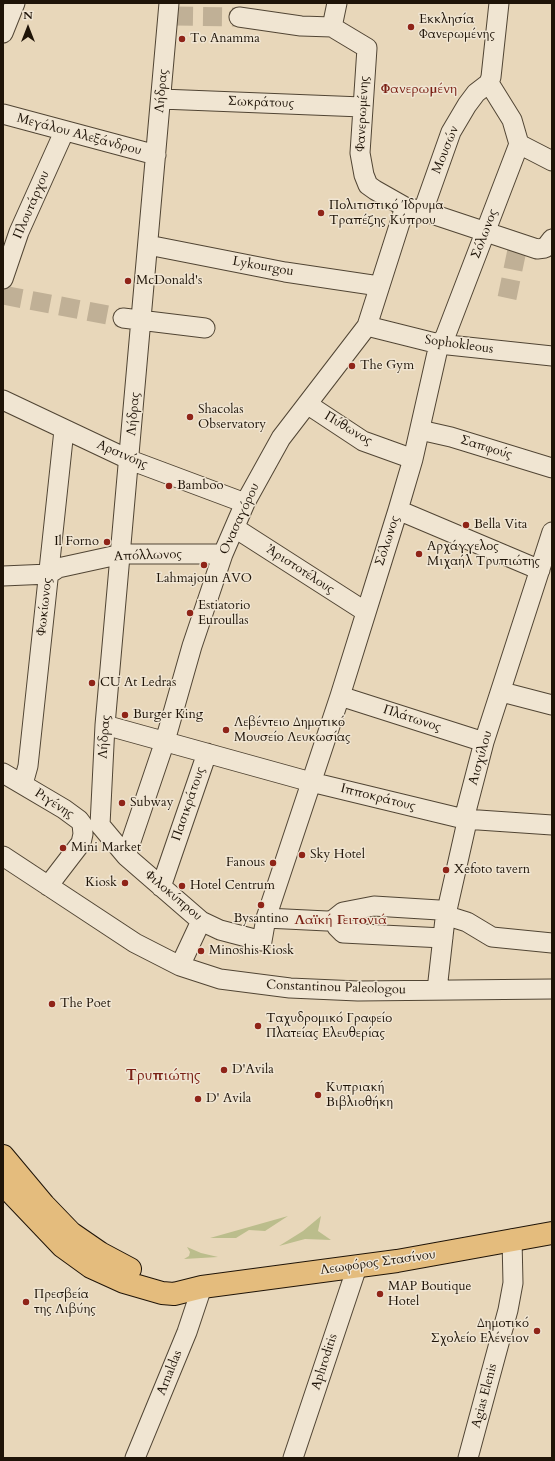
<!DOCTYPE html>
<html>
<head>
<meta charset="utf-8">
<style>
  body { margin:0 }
  #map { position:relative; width:555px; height:1461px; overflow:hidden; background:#e8d7ba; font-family:Cardo,serif }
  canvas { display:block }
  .frame { position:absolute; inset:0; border:4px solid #1f1408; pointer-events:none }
  .north { position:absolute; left:8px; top:8px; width:40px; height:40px; -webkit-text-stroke:3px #f0e5d2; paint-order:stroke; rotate:0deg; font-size:11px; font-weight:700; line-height:16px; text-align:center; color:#1f1408 }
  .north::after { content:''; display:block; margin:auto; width:14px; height:18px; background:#1f1408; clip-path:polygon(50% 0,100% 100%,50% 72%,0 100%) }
</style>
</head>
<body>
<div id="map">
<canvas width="555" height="1461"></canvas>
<div class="frame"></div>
<div class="north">N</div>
</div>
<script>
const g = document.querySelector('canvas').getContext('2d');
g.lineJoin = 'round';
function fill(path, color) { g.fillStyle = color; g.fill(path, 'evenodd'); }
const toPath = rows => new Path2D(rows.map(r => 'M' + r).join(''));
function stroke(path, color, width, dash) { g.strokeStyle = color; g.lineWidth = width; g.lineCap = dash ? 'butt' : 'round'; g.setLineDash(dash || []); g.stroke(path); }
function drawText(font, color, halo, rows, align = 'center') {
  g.font = font + ' Cardo,serif'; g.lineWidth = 3; g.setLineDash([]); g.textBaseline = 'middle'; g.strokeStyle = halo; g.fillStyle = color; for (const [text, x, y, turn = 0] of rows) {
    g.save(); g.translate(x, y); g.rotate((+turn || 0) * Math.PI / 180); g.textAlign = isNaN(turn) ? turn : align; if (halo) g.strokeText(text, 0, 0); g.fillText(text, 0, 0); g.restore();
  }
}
const green = toPath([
  [288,1216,265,1231,249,1230,236,1238,210,1238],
  [321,1216,318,1231,331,1240,305,1239,279,1246,303,1231],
  [187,1247,201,1253,218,1257,184,1259,189,1256,190,1252]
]);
const minorTunnel = toPath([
  [174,16,239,17],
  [3,295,123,318],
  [507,298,517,250]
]);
const minor = toPath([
  [239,17,301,26,332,27,367,48,360,153,364,175,368,185,375,190,405,207,423,211,537,249,545,248,552,239],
  [332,27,337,3],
  [3,33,15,3],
  [489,83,512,120,519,144,552,161],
  [161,99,362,107],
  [3,114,156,155],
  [423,211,451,132,467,105,476,93,489,83,491,77,499,3],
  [148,245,285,272,379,286],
  [3,279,19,232,64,132],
  [123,318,205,328],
  [367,326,439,344,552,356],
  [3,400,130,460,245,503],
  [307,404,363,441,413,459],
  [420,430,451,437,552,468],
  [398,510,540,570],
  [235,528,366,612],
  [3,576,49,574,58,568,122,554,223,554],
  [502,692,552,705],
  [340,696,484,742],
  [105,725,311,782,464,819,552,825],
  [3,773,64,809,79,820,82,824,83,834,81,843,48,886],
  [23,784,28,766,64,430],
  [100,825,126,856,201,921,220,930,262,941,266,918,340,696,398,510,413,459,439,344,445,337,519,144],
  [100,825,105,725,169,3],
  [3,856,135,943,180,966,220,979,290,988,358,991,552,989],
  [126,856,165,741,192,646,223,554,245,503,281,438,367,326,405,207],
  [161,887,207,753],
  [266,918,327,921,333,920,343,912,374,906,439,910,443,910,451,917,467,922,492,937,552,943],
  [333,920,337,927,343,933,443,938],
  [180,966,201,921],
  [437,990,445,919,466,826,464,819,484,742,552,532],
  [135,1458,187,1332,202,1287],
  [293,1458,357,1267],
  [468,1458,508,1310,513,1283,512,1239]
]);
const major = toPath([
  [3,1156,44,1205,71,1233,100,1253,130,1269],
  [3,1184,62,1246,91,1267,124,1282,162,1293,174,1294,202,1287,397,1261,552,1233]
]);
const markers = [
  [411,27,4,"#8f2418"],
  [182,39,4,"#8f2418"],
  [321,213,4,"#8f2418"],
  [128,281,4,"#8f2418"],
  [352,366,4,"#8f2418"],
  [190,417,4,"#8f2418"],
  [169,486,4,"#8f2418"],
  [466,525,4,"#8f2418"],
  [107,542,4,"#8f2418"],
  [419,554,4,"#8f2418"],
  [204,565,4,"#8f2418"],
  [190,613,4,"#8f2418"],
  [92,683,4,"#8f2418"],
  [125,715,4,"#8f2418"],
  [226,730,4,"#8f2418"],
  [122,803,4,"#8f2418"],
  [63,848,4,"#8f2418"],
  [302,855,4,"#8f2418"],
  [273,863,4,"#8f2418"],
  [446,870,4,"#8f2418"],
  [125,883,4,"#8f2418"],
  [182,886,4,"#8f2418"],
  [261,905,4,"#8f2418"],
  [201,951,4,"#8f2418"],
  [52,1004,4,"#8f2418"],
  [258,1026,4,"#8f2418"],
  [224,1070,4,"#8f2418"],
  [318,1095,4,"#8f2418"],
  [198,1099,4,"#8f2418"],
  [380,1294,4,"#8f2418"],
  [26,1302,4,"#8f2418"],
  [537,1331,4,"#8f2418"]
];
const poiNames = [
  ["Εκκλησία",419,20],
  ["Φανερωμένης",419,35],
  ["To Anamma",190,39],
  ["Πολιτιστικό Ίδρυμα",329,206],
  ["Τραπέζης Κύπρου",329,221],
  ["McDonald's",136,281],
  ["The Gym",360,366],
  ["Shacolas",198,410],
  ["Observatory",198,425],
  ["Bamboo",177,486],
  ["Bella Vita",474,525],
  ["Il Forno",99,542,"right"],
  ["Αρχάγγελος",427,547],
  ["Μιχαήλ Τρυπιώτης",427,562],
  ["Lahmajoun AVO",204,579,"center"],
  ["Estiatorio",198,606],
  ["Euroullas",198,621],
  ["CU At Ledras",100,683],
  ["Burger King",133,715],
  ["Λεβέντειο Δημοτικό",234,723],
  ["Μουσείο Λευκωσίας",234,738],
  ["Subway",130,803],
  ["Mini Market",71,848],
  ["Sky Hotel",310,855],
  ["Fanous",265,863,"right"],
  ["Xefoto tavern",454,870],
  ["Kiosk",117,883,"right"],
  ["Hotel Centrum",190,886],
  ["Bysantino",261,919,"center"],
  ["Minoshis Kiosk",209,951],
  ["The Poet",60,1004],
  ["Ταχυδρομικό Γραφείο",266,1019],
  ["Πλατείας Ελευθερίας",266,1034],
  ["D'Avila",232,1070],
  ["Κυπριακή",326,1088],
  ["Βιβλιοθήκη",326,1103],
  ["D' Avila",206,1099],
  ["MAP Boutique",388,1287],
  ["Hotel",388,1302],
  ["Πρεσβεία",34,1295],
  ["της Λιβύης",34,1310],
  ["Δημοτικό",529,1324,"right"],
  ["Σχολείο Ελένειον",529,1339,"right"]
];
const streetNames = [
  ["Λήδρας",162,91,-85],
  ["Σωκράτους",261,103,2],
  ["Φανερωμένης",363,114,-87],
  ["Μεγάλου Αλεξάνδρου",79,135,15],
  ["Μουσών",446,150,-68],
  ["Πλουτάρχου",32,205,-67],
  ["Σόλωνος",485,234,-69],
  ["Lykourgou",263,267,10],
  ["Sophokleous",459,345,8],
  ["Λήδρας",134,414,-85],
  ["Πύθωνος",348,429,31],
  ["Σαπφούς",486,448,17],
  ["Αρσινόης",122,455,23],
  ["Ονασαγόρου",240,519,-65],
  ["Σόλωνος",388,541,-72],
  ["Απόλλωνος",148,556,-2],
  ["Ἀριστοτέλους",300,570,33],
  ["Φωκίωνος",45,607,-84],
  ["Πλάτωνος",412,719,18],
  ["Λήδρας",105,737,-86],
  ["Αισχύλου",481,758,-74],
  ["Ιπποκράτους",378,798,14],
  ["Ριγένης",54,804,33],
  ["Πασικράτους",189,804,-71],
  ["Φιλοκύπρου",173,896,40],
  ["Constantinou Paleologou",336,988,2],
  ["Λεωφόρος Στασίνου",378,1263,-8],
  ["Aphroditis",325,1362,-72],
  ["Arnaldas",170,1373,-68],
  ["Agias Elenis",485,1396,-75]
];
const neighbourhoodNames = [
  ["Φανερωμένη",419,90],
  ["Λαϊκή Γειτονιά",341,921]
];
const quarterNames = [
  ["Τρυπιώτης",163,1077]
];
fill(green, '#bbbd8c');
stroke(minorTunnel, '#c0b096', 19, [19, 10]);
stroke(minor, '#514534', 21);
stroke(major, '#1f1408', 24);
stroke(minor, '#f0e5d2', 19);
stroke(major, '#e4bc7d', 22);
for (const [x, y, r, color] of markers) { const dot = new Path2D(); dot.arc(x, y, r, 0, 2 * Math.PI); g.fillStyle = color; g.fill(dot); stroke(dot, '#f0e5d2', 1.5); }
drawText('13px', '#1f1408', '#f0e5d2', poiNames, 'left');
drawText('13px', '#1f1408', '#f0e5d2', streetNames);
drawText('bold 14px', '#7a1f14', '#f0e5d2', neighbourhoodNames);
drawText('bold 15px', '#7a1f14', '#f0e5d2', quarterNames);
</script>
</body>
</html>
